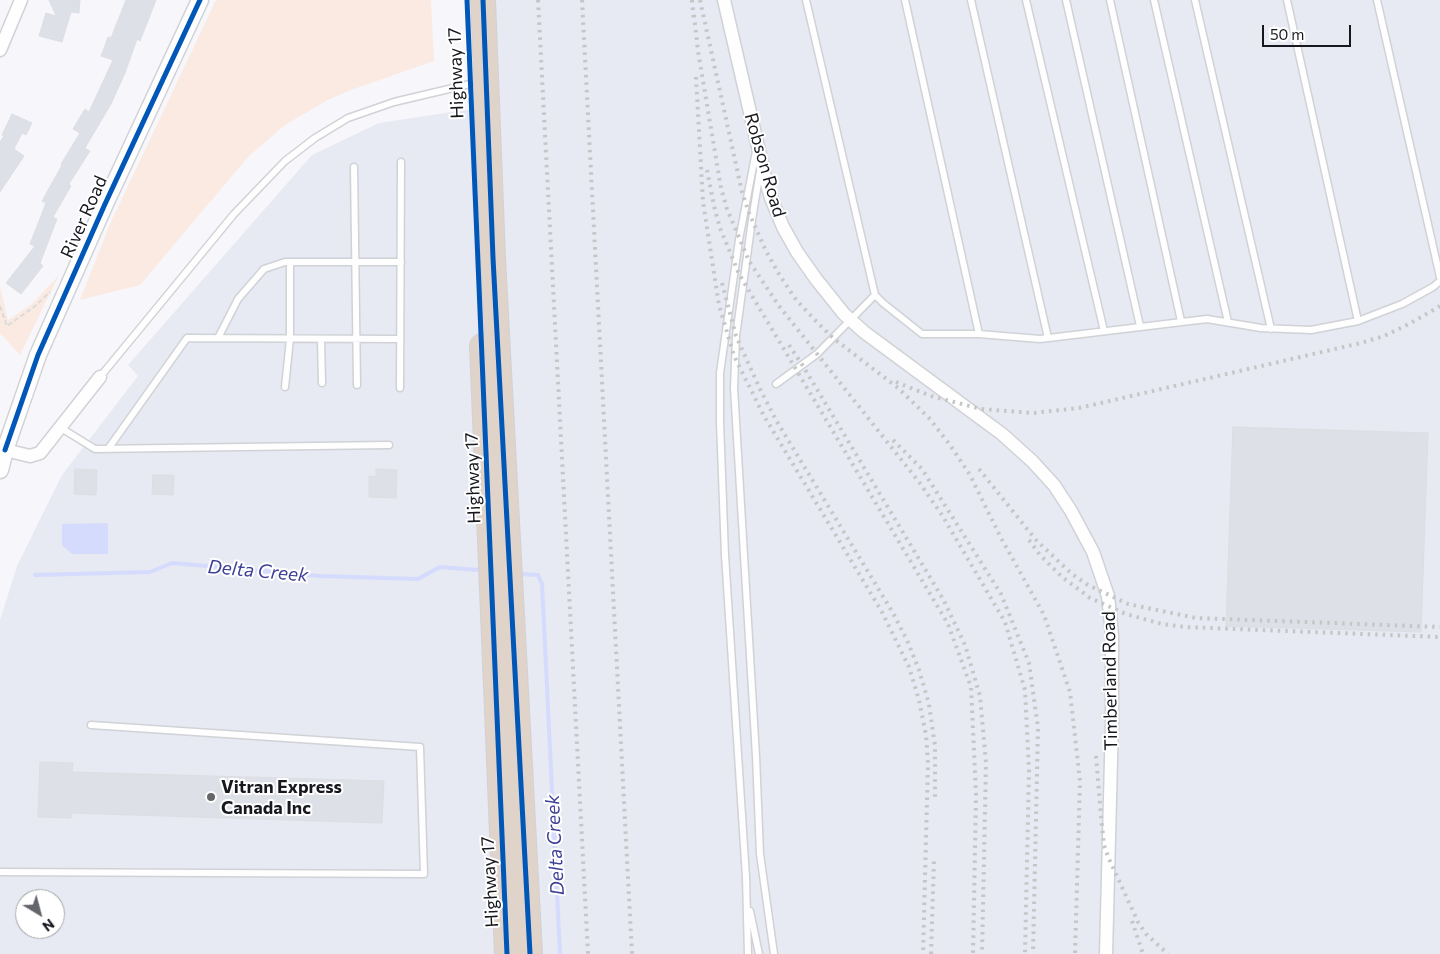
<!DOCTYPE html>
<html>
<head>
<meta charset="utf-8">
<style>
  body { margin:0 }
  #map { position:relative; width:1440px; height:954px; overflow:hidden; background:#f7f7fb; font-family:Commissioner,sans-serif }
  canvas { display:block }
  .north { position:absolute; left:15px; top:889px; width:50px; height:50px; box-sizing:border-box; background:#fff; border:1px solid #a2a3a5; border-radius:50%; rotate:143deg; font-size:14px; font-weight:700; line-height:20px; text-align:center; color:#17181e }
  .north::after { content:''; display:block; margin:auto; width:18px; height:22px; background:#65666b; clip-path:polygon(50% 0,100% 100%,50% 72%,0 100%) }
  .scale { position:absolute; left:1262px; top:25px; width:89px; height:22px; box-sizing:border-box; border:2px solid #17181e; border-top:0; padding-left:6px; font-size:15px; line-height:18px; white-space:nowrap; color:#17181e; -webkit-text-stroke:4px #fff; paint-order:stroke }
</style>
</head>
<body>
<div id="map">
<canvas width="1440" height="954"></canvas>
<div class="north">N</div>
<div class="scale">50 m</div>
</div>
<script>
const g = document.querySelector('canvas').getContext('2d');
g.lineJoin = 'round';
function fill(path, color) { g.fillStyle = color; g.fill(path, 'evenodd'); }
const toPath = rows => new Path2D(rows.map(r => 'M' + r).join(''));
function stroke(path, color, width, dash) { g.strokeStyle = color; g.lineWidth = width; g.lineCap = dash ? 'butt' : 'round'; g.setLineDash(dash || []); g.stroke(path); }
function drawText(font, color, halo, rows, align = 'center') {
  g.font = font + ' Commissioner,sans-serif'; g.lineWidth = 4; g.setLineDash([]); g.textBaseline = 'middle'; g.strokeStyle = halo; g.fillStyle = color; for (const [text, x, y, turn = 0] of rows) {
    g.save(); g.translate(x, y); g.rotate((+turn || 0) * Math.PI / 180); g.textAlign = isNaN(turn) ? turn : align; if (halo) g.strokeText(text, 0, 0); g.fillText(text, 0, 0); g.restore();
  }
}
const built = toPath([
  [495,0,1440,0,1440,954,0,954,0,620,17,566,62,475,138,376,128,365,312,155,379,123,498,105],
  [25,899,55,899,55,929,25,929]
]);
const green = toPath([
  [216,0,431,0,434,61,351,90,328,100,285,125,248,157,140,285,80,300,110,224],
  [59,275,20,355,0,333,0,286,8,320,32,304]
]);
const water = toPath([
  [108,523,108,554,72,554,62,545,62,524]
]);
const stream = toPath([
  [520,574,538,575,542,584,560,954],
  [35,575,150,572,172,563,320,576,418,579,440,567,479,570]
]);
const building = toPath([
  [49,0,80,0,79,13,71,12,62,42,39,36,46,13,56,16,49,0],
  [126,0,156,0,140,41,137,39,125,73,111,104,85,148,90,151,69,184,71,186,53,217,57,219,40,263,43,266,21,294,6,283,35,246,30,244,46,203,42,201,62,165,61,164,80,133,73,129,85,109,89,112,113,60,101,56,108,37,111,38,126,0],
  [12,114,32,123,26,135,22,133,14,149,24,156,0,192,0,142,4,136,2,135,12,114],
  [1233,427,1428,433,1421,632,1226,626,1233,427],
  [75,469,97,470,96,495,74,494,75,469],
  [376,469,397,470,396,498,369,497,369,476,376,477,376,469],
  [153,475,174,475,173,495,152,494,153,475],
  [40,762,73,763,72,772,384,781,382,823,71,813,71,818,38,817,40,762]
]);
const path = toPath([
  [0,306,7,326,34,307,50,292]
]);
const service = toPath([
  [806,0,875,295,883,303,922,334,979,334,1040,339,1207,319,1261,328,1311,330,1358,321,1402,304,1433,287,1440,281],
  [905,0,979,334],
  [971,0,1048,338],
  [1026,0,1104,331],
  [1066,0,1140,326],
  [1110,0,1181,321],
  [1154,0,1228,322],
  [1195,0,1271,329],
  [1287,0,1358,321],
  [1377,0,1440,277],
  [354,167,357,385],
  [760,171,752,220,736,336,734,388,756,756,760,854,774,954],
  [218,338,238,299,264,269,285,262,401,262],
  [321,339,322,383],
  [100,377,234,214,285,161,315,138,348,118,394,102,470,84],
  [776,384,817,354,875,295],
  [285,387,290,339,290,262],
  [400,388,401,162],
  [61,428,95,449,389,445],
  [108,449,187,338,400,339],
  [0,872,424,874,420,747,91,725],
  [750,911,759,954],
  [748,954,746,877,725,555,720,422,720,373,739,240,756,151]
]);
const minor = toPath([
  [724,0,765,177,771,198,783,227,797,252,816,279,844,314,864,332,1002,434,1032,461,1054,485,1071,511,1093,552,1108,596,1112,635,1112,721,1106,954],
  [0,50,21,0],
  [5,450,30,456,40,453,100,377]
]);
const tertiary = toPath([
  [0,470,5,450,38,355,105,204,200,0]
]);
const motorway = toPath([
  [483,0,493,258,530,954],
  [482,346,507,954]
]);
const rail = toPath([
  [538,0,588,954],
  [582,0,632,954],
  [692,0,694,22],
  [700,0,742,192,749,213,766,251,780,276,797,301,814,319,833,338,898,388,929,418,950,445,970,475,1001,538,1044,615,1070,692,1080,781,1075,954],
  [694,15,698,51,721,188,727,209,749,261,779,306,919,482,942,515,1005,622,1025,690,1029,771,1025,954],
  [696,77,703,202,719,305,734,356,764,416,882,612,909,667,919,700,926,735,928,763,923,954],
  [707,170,714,206,720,228,739,274,948,624,971,687,976,794,973,954],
  [722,283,736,336,760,389,776,420,893,613,907,640,919,670,929,704,935,746,935,799],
  [789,345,803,366,943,599,965,645,980,696,986,763,982,954],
  [896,382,931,396,981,409,1033,413,1079,408,1361,343,1384,336,1409,324,1440,306],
  [893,440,922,469,1001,594,1029,663,1038,728,1033,954],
  [979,469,1036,540,1072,574,1088,585,1128,604,1196,618,1440,627],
  [1029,540,1040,555,1062,577,1090,598,1126,614,1162,624,1184,627,1440,637],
  [1096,756,1101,816,1104,845,1109,859,1138,922,1146,934,1168,954],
  [1132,921,1143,954],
  [931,954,934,859]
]);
const cycleway = toPath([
  [467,0,507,954],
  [483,0,493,258,530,954],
  [5,450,38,355,105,204,200,0]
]);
const markers = [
  [211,797,5,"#65666b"]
];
const streetNames = [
  ["Highway 17",456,73,-92],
  ["Robson Road",765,165,74],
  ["River Road",84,217,-66],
  ["Highway 17",473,478,-92],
  ["Timberland Road",1110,681,-91],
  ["Highway 17",490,882,-93]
];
const poiNames = [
  ["Vitran Express",221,787],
  ["Canada Inc",221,808]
];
const waterNames = [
  ["Delta Creek",258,571,5],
  ["Delta Creek",555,845,-93]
];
fill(built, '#e7e9f3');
fill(green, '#faeae1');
fill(water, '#d5dbfc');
stroke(stream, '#d5dbfc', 4);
fill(building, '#dee0e7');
stroke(building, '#dddee3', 1);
stroke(service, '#d0d2d6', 9);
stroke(minor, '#d0d2d6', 15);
stroke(tertiary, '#d0d2d6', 19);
stroke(motorway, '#d2d2d5', 26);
stroke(path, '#dbdbdc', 2, [5, 2.5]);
stroke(service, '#fefefe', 6);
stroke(minor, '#fefefe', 12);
stroke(tertiary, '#fefefe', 16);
stroke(motorway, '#dfd3ca', 24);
stroke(rail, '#c6c6c7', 4, [2.5, 5]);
stroke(cycleway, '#0057b8', 5);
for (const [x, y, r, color] of markers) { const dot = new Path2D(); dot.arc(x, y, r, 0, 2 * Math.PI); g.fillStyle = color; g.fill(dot); stroke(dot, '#fff', 2); }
drawText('18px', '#17181e', '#fff', streetNames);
drawText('bold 18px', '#17181e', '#fff', poiNames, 'left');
drawText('italic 19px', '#3f4197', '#fff', waterNames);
</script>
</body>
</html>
